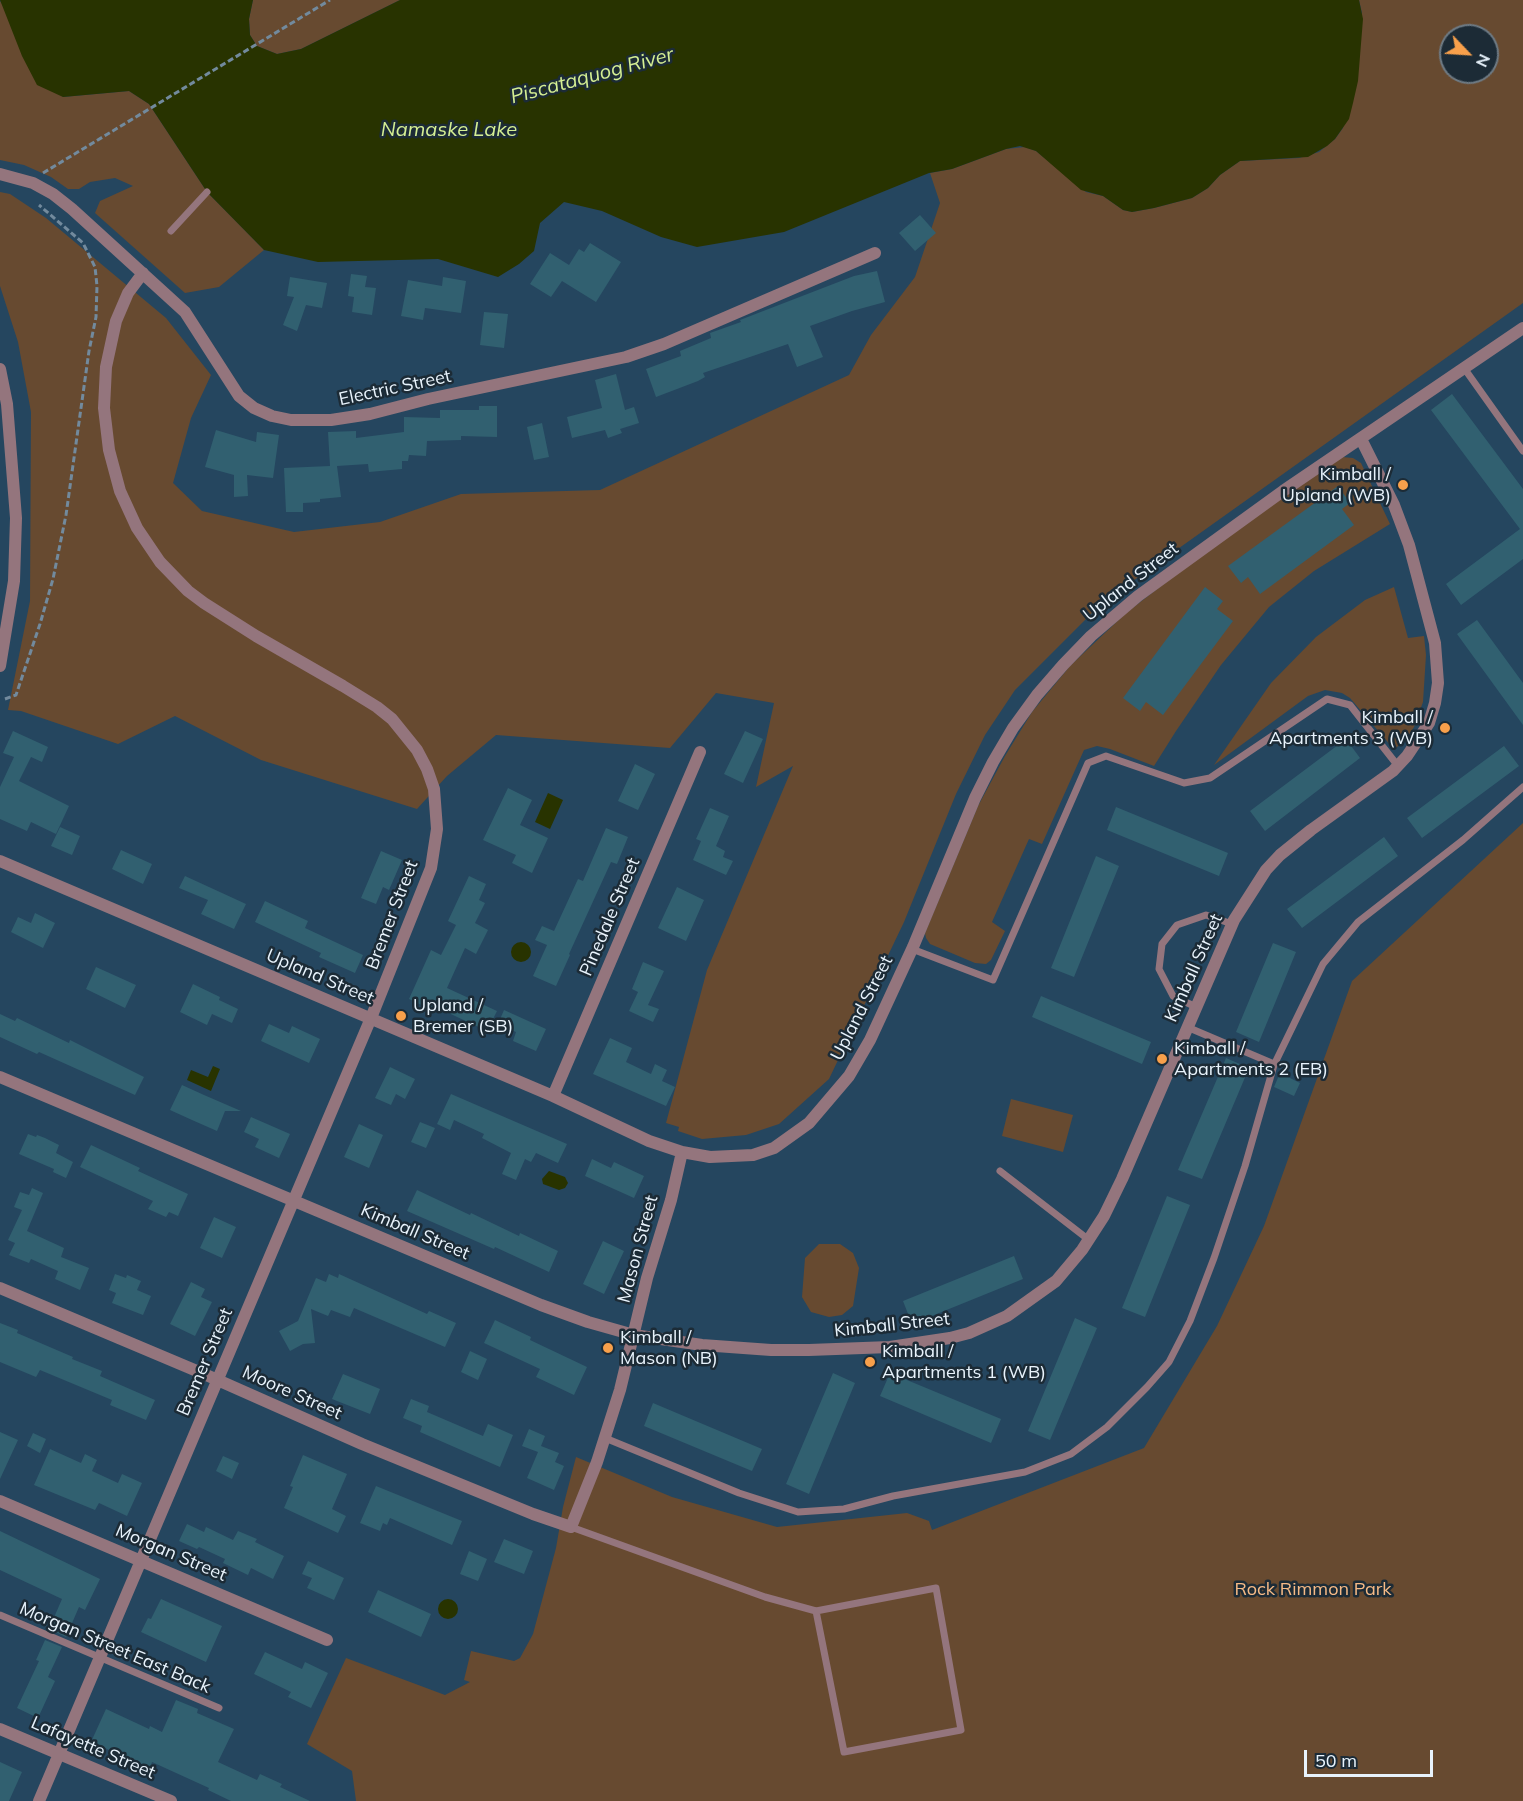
<!DOCTYPE html>
<html>
<head>
<meta charset="utf-8">
<style>
  body { margin:0 }
  #map { position:relative; width:1523px; height:1801px; overflow:hidden; background:#25465f; font-family:Mulish,sans-serif }
  canvas { display:block }
  .north { position:absolute; left:1439px; top:24px; width:60px; height:60px; box-sizing:border-box; background:#1c2b36; border:2px solid #6e7b85; border-radius:50%; rotate:115deg; font-size:16px; font-weight:700; line-height:24px; text-align:center; color:#e8f3fc }
  .north::after { content:''; display:block; margin:auto; width:21px; height:27px; background:#f8a04b; clip-path:polygon(50% 0,100% 100%,50% 72%,0 100%) }
  .scale { position:absolute; left:1304px; top:1750px; width:129px; height:27px; box-sizing:border-box; border:3px solid #e8f3fc; border-top:0; padding-left:8px; font-size:18px; line-height:21px; white-space:nowrap; color:#e8f3fc; -webkit-text-stroke:4px #1c2b36; paint-order:stroke }
</style>
</head>
<body>
<div id="map">
<canvas width="1523" height="1801"></canvas>
<div class="north">N</div>
<div class="scale">50 m</div>
</div>
<script>
const g = document.querySelector('canvas').getContext('2d');
g.lineJoin = 'round';
function fill(path, color) { g.fillStyle = color; g.fill(path, 'evenodd'); }
const toPath = rows => new Path2D(rows.map(r => 'M' + r).join(''));
function stroke(path, color, width, dash) { g.strokeStyle = color; g.lineWidth = width; g.lineCap = dash ? 'butt' : 'round'; g.setLineDash(dash || []); g.stroke(path); }
function drawText(font, color, halo, rows, align = 'center') {
  g.font = font + ' Mulish,sans-serif'; g.lineWidth = 5; g.setLineDash([]); g.textBaseline = 'middle'; g.strokeStyle = halo; g.fillStyle = color; for (const [text, x, y, turn = 0] of rows) {
    g.save(); g.translate(x, y); g.rotate((+turn || 0) * Math.PI / 180); g.textAlign = isNaN(turn) ? turn : align; if (halo) g.strokeText(text, 0, 0); g.fillText(text, 0, 0); g.restore();
  }
}
const green = toPath([
  [253,0,400,0,301,49,277,54,257,46,250,35,249,19],
  [1359,0,1523,0,1523,303,1102,603,1015,690,985,735,956,794,904,922,829,1079,779,1124,746,1135,702,1139,678,1131,679,1127,666,1123,707,970,793,766,756,787,774,703,716,693,670,748,496,735,447,776,417,809,261,760,175,716,118,744,21,711,8,710,30,601,31,412,18,342,0,286,0,192,10,194,46,218,166,318,211,375,191,418,173,483,202,511,294,532,380,522,461,494,600,490,849,375,871,335,915,277,940,203,930,173,952,169,1006,149,1025,147,1036,151,1086,192,1103,196,1123,210,1132,212,1154,208,1192,198,1208,188,1220,175,1240,161,1299,158,1319,152,1335,139,1343,128,1362,13],
  [1451,36,1487,36,1487,72,1451,72],
  [0,1,63,97,129,91,149,104,207,192,264,250,219,287,185,293,95,213,100,201,133,186,115,178,90,182,79,189,68,189,51,177,24,165,0,160],
  [1342,457,1353,458,1361,463,1390,524,1314,571,1269,607,1221,665,1176,731,1154,766,1110,749,1097,746,1084,750,1042,844,1029,839,992,922,1005,931,991,960,986,964,975,963,930,944,926,938,925,933,978,806,1005,756,1032,712,1070,666,1126,613,1221,540],
  [1394,587,1408,638,1424,636,1426,655,1423,702,1414,727,1407,738,1396,748,1392,747,1350,698,1342,693,1325,690,1308,696,1214,765,1271,683,1316,637,1365,600],
  [1523,823,1523,1801,356,1801,352,1771,307,1744,346,1658,445,1695,470,1682,464,1680,471,1651,514,1661,520,1658,533,1634,556,1548,563,1507,576,1457,672,1497,777,1527,907,1513,929,1521,932,1530,1144,1448,1217,1326,1264,1226,1352,981],
  [1011,1099,1073,1115,1063,1152,1002,1136],
  [819,1244,840,1244,853,1253,859,1268,853,1306,842,1315,829,1317,811,1312,802,1297,805,1258]
]);
const water = toPath([
  [0,0,253,0,249,19,250,35,257,46,277,54,301,49,400,0,1359,0,1363,19,1358,81,1353,103,1349,119,1335,139,1327,146,1308,157,1240,161,1220,175,1208,188,1192,198,1154,208,1132,212,1123,210,1103,196,1081,190,1036,151,1020,146,1006,149,952,169,929,173,784,232,697,247,661,237,602,211,564,202,540,223,534,251,519,264,498,277,438,259,318,262,264,250,207,192,149,104,129,91,63,97,37,85,22,56],
  [548,793,563,800,550,829,535,822],
  '511 952a10 10 0 1 1 20 0a10 10 0 1 1-20 0Z',
  [213,1066,220,1069,211,1091,187,1080,191,1070,208,1077],
  [549,1171,565,1177,568,1183,565,1188,559,1190,543,1184,542,1179],
  '438 1609a10 10 0 1 1 20 0a10 10 0 1 1-20 0Z'
]);
const building = toPath([
  [920,215,936,233,915,251,899,233],
  [590,243,621,262,596,302,562,281,551,297,530,284,550,253,569,265,579,249,584,252],
  [877,271,885,302,852,311,810,326,823,357,797,367,788,344,703,373,705,377,698,381,656,397,646,369,681,356,680,351,711,338,710,333,741,322,740,320,854,276],
  [351,274,367,276,365,287,376,288,372,315,352,312,354,297,348,296],
  [290,277,327,283,322,308,306,305,297,331,283,325,294,297,287,296],
  [443,277,466,281,461,313,425,308,423,320,401,316,408,280,442,286],
  [484,312,508,314,504,348,480,345],
  [616,374,625,410,634,407,639,423,620,429,622,433,608,438,605,430,572,438,567,417,602,408,595,380],
  [1452,394,1523,489,1523,559,1461,605,1446,584,1520,529,1431,410],
  [479,406,497,406,497,437,461,436,461,440,427,441,426,456,409,455,408,461,402,461,402,469,369,472,368,464,337,466,341,497,320,499,320,502,303,503,303,512,286,512,284,468,330,466,328,432,356,431,356,438,404,432,404,417,440,418,440,410,479,410],
  [542,423,549,457,534,460,527,427],
  [216,430,256,442,257,432,279,435,273,478,247,475,248,496,234,497,234,475,205,467],
  [1338,486,1350,503,1342,509,1354,525,1260,594,1248,577,1241,583,1228,566],
  [1205,587,1223,601,1217,609,1233,621,1163,715,1146,702,1140,711,1123,698],
  [1477,620,1523,683,1523,725,1457,634],
  [13,731,48,747,42,762,31,757,19,781,69,806,56,834,31,822,27,831,0,819,0,787,14,757,3,753],
  [745,731,763,739,743,783,724,774],
  [1346,739,1360,758,1265,831,1250,811],
  [1504,746,1519,766,1422,838,1407,818],
  [635,764,655,774,638,810,618,801],
  [508,788,532,800,520,825,548,838,532,873,512,863,516,855,483,840],
  [1116,807,1228,853,1219,876,1107,830],
  [710,808,729,816,716,846,725,851,723,857,733,861,726,875,693,860,701,841,696,839],
  [60,827,80,836,72,855,51,846],
  [606,828,628,837,617,864,611,862,569,954,570,955,556,986,533,976,547,945,535,940,542,926,554,931,578,879,583,881],
  [1384,837,1398,856,1302,928,1287,909],
  [121,850,152,864,143,884,112,869],
  [381,851,402,860,389,890,383,887,376,904,361,898],
  [1096,856,1119,866,1074,977,1051,968],
  [185,876,246,904,234,929,201,914,208,900,179,888],
  [469,876,486,884,479,900,485,903,475,923,488,930,476,954,465,948,447,988,497,1011,487,1031,438,1008,436,1012,409,999,431,950,441,955,456,925,448,921],
  [677,887,704,900,686,941,658,928],
  [265,901,308,921,305,928,363,955,355,973,319,957,321,953,255,922],
  [35,913,55,923,43,948,11,932,18,917,31,923],
  [1273,943,1296,952,1259,1042,1236,1032],
  [643,962,664,971,648,1005,659,1009,653,1022,629,1011,638,992,632,989],
  [96,967,136,985,125,1008,86,989],
  [193,984,220,997,219,1000,238,1009,232,1023,212,1014,207,1025,180,1012],
  [1041,996,1151,1042,1142,1064,1032,1017],
  [504,1010,546,1029,536,1051,513,1041,516,1032,498,1024],
  [0,1014,15,1021,17,1018,69,1043,70,1040,144,1077,135,1095,39,1052,37,1054,0,1037],
  [269,1024,289,1033,292,1026,320,1039,309,1063,261,1041],
  [610,1038,632,1048,626,1062,651,1074,655,1064,667,1070,662,1081,675,1087,666,1106,593,1074],
  [1226,1058,1249,1068,1202,1179,1178,1170],
  [390,1067,415,1079,405,1099,396,1094,391,1105,375,1098],
  [1280,1073,1300,1083,1294,1096,1274,1087],
  [182,1085,204,1095,241,1111,225,1111,217,1131,192,1120,170,1110],
  [451,1094,567,1144,558,1163,536,1153,531,1162,525,1159,516,1180,502,1174,511,1153,482,1138,484,1134,454,1120,450,1130,437,1124],
  [251,1117,290,1134,279,1158,255,1147,259,1139,244,1132],
  [420,1122,435,1128,426,1148,411,1142],
  [359,1124,383,1135,369,1168,344,1157],
  [28,1134,36,1137,37,1135,45,1138,59,1145,56,1153,73,1162,66,1178,53,1172,54,1169,19,1154],
  [91,1145,140,1168,138,1171,188,1194,178,1216,169,1212,166,1217,148,1209,153,1201,80,1167],
  [592,1159,611,1168,614,1162,644,1176,634,1198,585,1176],
  [32,1188,43,1193,27,1231,64,1248,61,1257,89,1268,80,1290,55,1279,58,1271,31,1259,29,1263,9,1255,15,1243,8,1240,22,1210,14,1207,20,1192,29,1195],
  [417,1190,470,1215,471,1213,519,1236,520,1233,558,1251,549,1272,495,1247,494,1249,407,1211],
  [1167,1196,1190,1205,1145,1317,1122,1308],
  [214,1217,236,1227,222,1258,200,1248],
  [603,1241,624,1251,604,1294,583,1284],
  [1014,1256,1023,1279,912,1324,903,1301],
  [115,1274,126,1278,127,1275,141,1281,137,1290,151,1296,143,1315,112,1303,116,1293,109,1290],
  [329,1274,338,1278,339,1274,427,1314,429,1311,456,1323,445,1347,354,1308,350,1317,331,1310,328,1316,311,1309,315,1343,303,1344,290,1351,279,1331,298,1321,316,1278,326,1282],
  [191,1282,205,1289,201,1297,212,1302,195,1336,170,1324],
  [1075,1318,1097,1328,1050,1440,1028,1431],
  [495,1320,531,1337,530,1340,587,1367,574,1395,536,1377,540,1369,484,1343],
  [0,1323,18,1330,17,1333,73,1357,72,1359,102,1371,100,1376,155,1400,146,1420,110,1405,112,1400,40,1370,36,1377,0,1362],
  [470,1351,487,1359,478,1380,461,1372],
  [833,1373,855,1383,809,1494,786,1484],
  [890,1373,1001,1419,991,1443,880,1396],
  [343,1374,380,1389,370,1414,332,1399],
  [411,1399,429,1406,427,1412,483,1436,488,1424,513,1435,500,1467,420,1432,422,1426,403,1418],
  [653,1403,762,1449,752,1471,644,1426],
  [529,1429,545,1436,541,1446,559,1453,555,1462,564,1466,554,1490,527,1478,538,1452,522,1446],
  [0,1432,18,1440,0,1479],
  [33,1433,46,1439,40,1453,27,1446],
  [50,1449,81,1463,85,1454,97,1460,92,1471,118,1483,122,1474,142,1483,127,1516,99,1503,95,1510,34,1485],
  [303,1455,347,1474,332,1509,346,1516,338,1533,284,1508,293,1487,290,1486],
  [223,1456,239,1463,232,1479,216,1471],
  [376,1486,462,1521,452,1545,390,1518,387,1525,383,1523,380,1531,360,1523],
  [187,1524,204,1532,206,1527,233,1540,238,1531,257,1539,255,1542,284,1556,273,1579,251,1568,248,1575,223,1563,225,1559,199,1547,197,1549,179,1541],
  [0,1531,100,1579,85,1610,79,1607,66,1637,49,1629,62,1599,0,1570],
  [504,1539,533,1551,524,1574,494,1562],
  [469,1551,487,1559,478,1581,460,1574],
  [308,1561,344,1578,334,1600,307,1588,312,1578,302,1574],
  [378,1590,431,1614,421,1637,368,1612],
  [161,1599,222,1626,206,1662,141,1632,148,1618,151,1619],
  [45,1640,62,1647,48,1677,55,1681,38,1718,17,1708,39,1661,36,1660],
  [265,1652,302,1669,305,1662,328,1673,311,1708,288,1697,291,1692,254,1674],
  [176,1700,198,1709,197,1713,234,1729,218,1762,257,1780,260,1774,282,1784,280,1787,310,1801,231,1801,208,1790,209,1788,152,1762,150,1768,91,1742,106,1709,149,1729,150,1726,162,1732],
  [0,1762,22,1772,9,1801,0,1801]
]);
const path = toPath([
  [43,173,330,0],
  [5,699,16,695,40,624,53,579,66,515,89,351,96,317,97,286,95,267,83,243,39,205]
]);
const service = toPath([
  [171,231,207,192],
  [1464,368,1523,451],
  [912,949,993,980,1088,763,1106,756,1184,783,1210,778,1327,699,1350,705,1398,766],
  [1196,1007,1173,996,1159,969,1162,944,1177,925,1206,915,1232,924],
  [1187,1027,1274,1064],
  [1000,1171,1089,1240],
  [605,1438,739,1493,798,1512,844,1509,893,1496,1025,1472,1071,1454,1107,1427,1147,1387,1169,1362,1190,1321,1214,1258,1245,1166,1274,1065,1323,964,1358,922,1463,840,1523,787],
  [571,1527,765,1597,816,1611,936,1588,961,1730,844,1752,816,1611],
  [0,1615,219,1708]
]);
const minor = toPath([
  [0,174,33,183,53,194,72,209,185,312,239,396,254,408,272,416,291,420,331,420,370,414,428,399,626,357,664,344,875,253],
  [0,861,553,1096,649,1141,682,1152,710,1157,753,1155,774,1148,809,1123,849,1076,870,1040,913,947,975,798,993,762,1013,728,1037,695,1063,665,1091,636,1138,596,1283,491,1523,328],
  [0,1077,541,1305,588,1322,634,1335,702,1345,771,1350,809,1350,890,1347,950,1338,969,1333,1007,1316,1056,1281,1082,1250,1104,1216,1122,1179,1234,920,1266,870,1280,855,1311,830,1393,771,1407,756,1429,723,1435,703,1438,683,1435,643,1409,545,1394,505,1361,439],
  [553,1096,700,752],
  [0,1288,204,1374,362,1444,533,1514,571,1527,597,1462,620,1390,647,1278,671,1200,682,1152],
  [0,1501,327,1640],
  [0,1729,171,1801],
  [39,1801,371,1018,431,868,437,829,434,789,427,769,417,750,392,719,377,707,343,686,256,636,204,603,188,591,160,562,137,528,120,491,109,450,104,408,106,367,116,321,128,293,143,273]
]);
const tertiary = toPath([
  [0,369,7,404,16,518,14,581,0,666]
]);
const markers = [
  [1403,485,6,"#f8a04b"],
  [1445,728,6,"#f8a04b"],
  [401,1016,6,"#f8a04b"],
  [1162,1059,6,"#f8a04b"],
  [608,1348,6,"#f8a04b"],
  [870,1362,6,"#f8a04b"]
];
const streetNames = [
  ["Electric Street",395,388,-12],
  ["Upland Street",1131,582,-38],
  ["Bremer Street",392,915,-69],
  ["Pinedale Street",610,917,-67],
  ["Kimball Street",1194,968,-66],
  ["Upland Street",320,977,23],
  ["Upland Street",862,1008,-63],
  ["Kimball Street",415,1232,23],
  ["Mason Street",638,1249,-75],
  ["Kimball Street",892,1325,-6],
  ["Bremer Street",205,1362,-67],
  ["Moore Street",292,1393,24],
  ["Morgan Street",171,1553,23],
  ["Morgan Street East Back",115,1648,23],
  ["Lafayette Street",93,1748,23]
];
const poiNames = [
  ["Kimball /",1391,475,"right"],
  ["Upland (WB)",1391,496,"right"],
  ["Kimball /",1433,718,"right"],
  ["Apartments 3 (WB)",1433,739,"right"],
  ["Upland /",413,1006],
  ["Bremer (SB)",413,1027],
  ["Kimball /",1174,1049],
  ["Apartments 2 (EB)",1174,1070],
  ["Kimball /",620,1338],
  ["Mason (NB)",620,1359],
  ["Kimball /",882,1352],
  ["Apartments 1 (WB)",882,1373]
];
const parkNames = [
  ["Rock Rimmon Park",1313,1590]
];
const waterNames = [
  ["Piscataquog River",592,76,-15],
  ["Namaske Lake",449,130]
];
fill(green, '#674a30');
fill(water, '#283300');
fill(building, '#316070');
stroke(path, '#728a9d', 3, [6, 3]);
stroke(service, '#94757d', 7);
stroke(minor, '#94757d', 12);
stroke(tertiary, '#94757d', 12);
for (const [x, y, r, color] of markers) { const dot = new Path2D(); dot.arc(x, y, r, 0, 2 * Math.PI); g.fillStyle = color; g.fill(dot); stroke(dot, '#1c2b36', 2); }
drawText('18px', '#e8f3fc', '#1c2b36', streetNames);
drawText('18px', '#e8f3fc', '#1c2b36', poiNames, 'left');
drawText('18px', '#f6ba86', '#1c2b36', parkNames);
drawText('italic 20px', '#d5ef93', '#1c2b36', waterNames);
</script>
</body>
</html>
